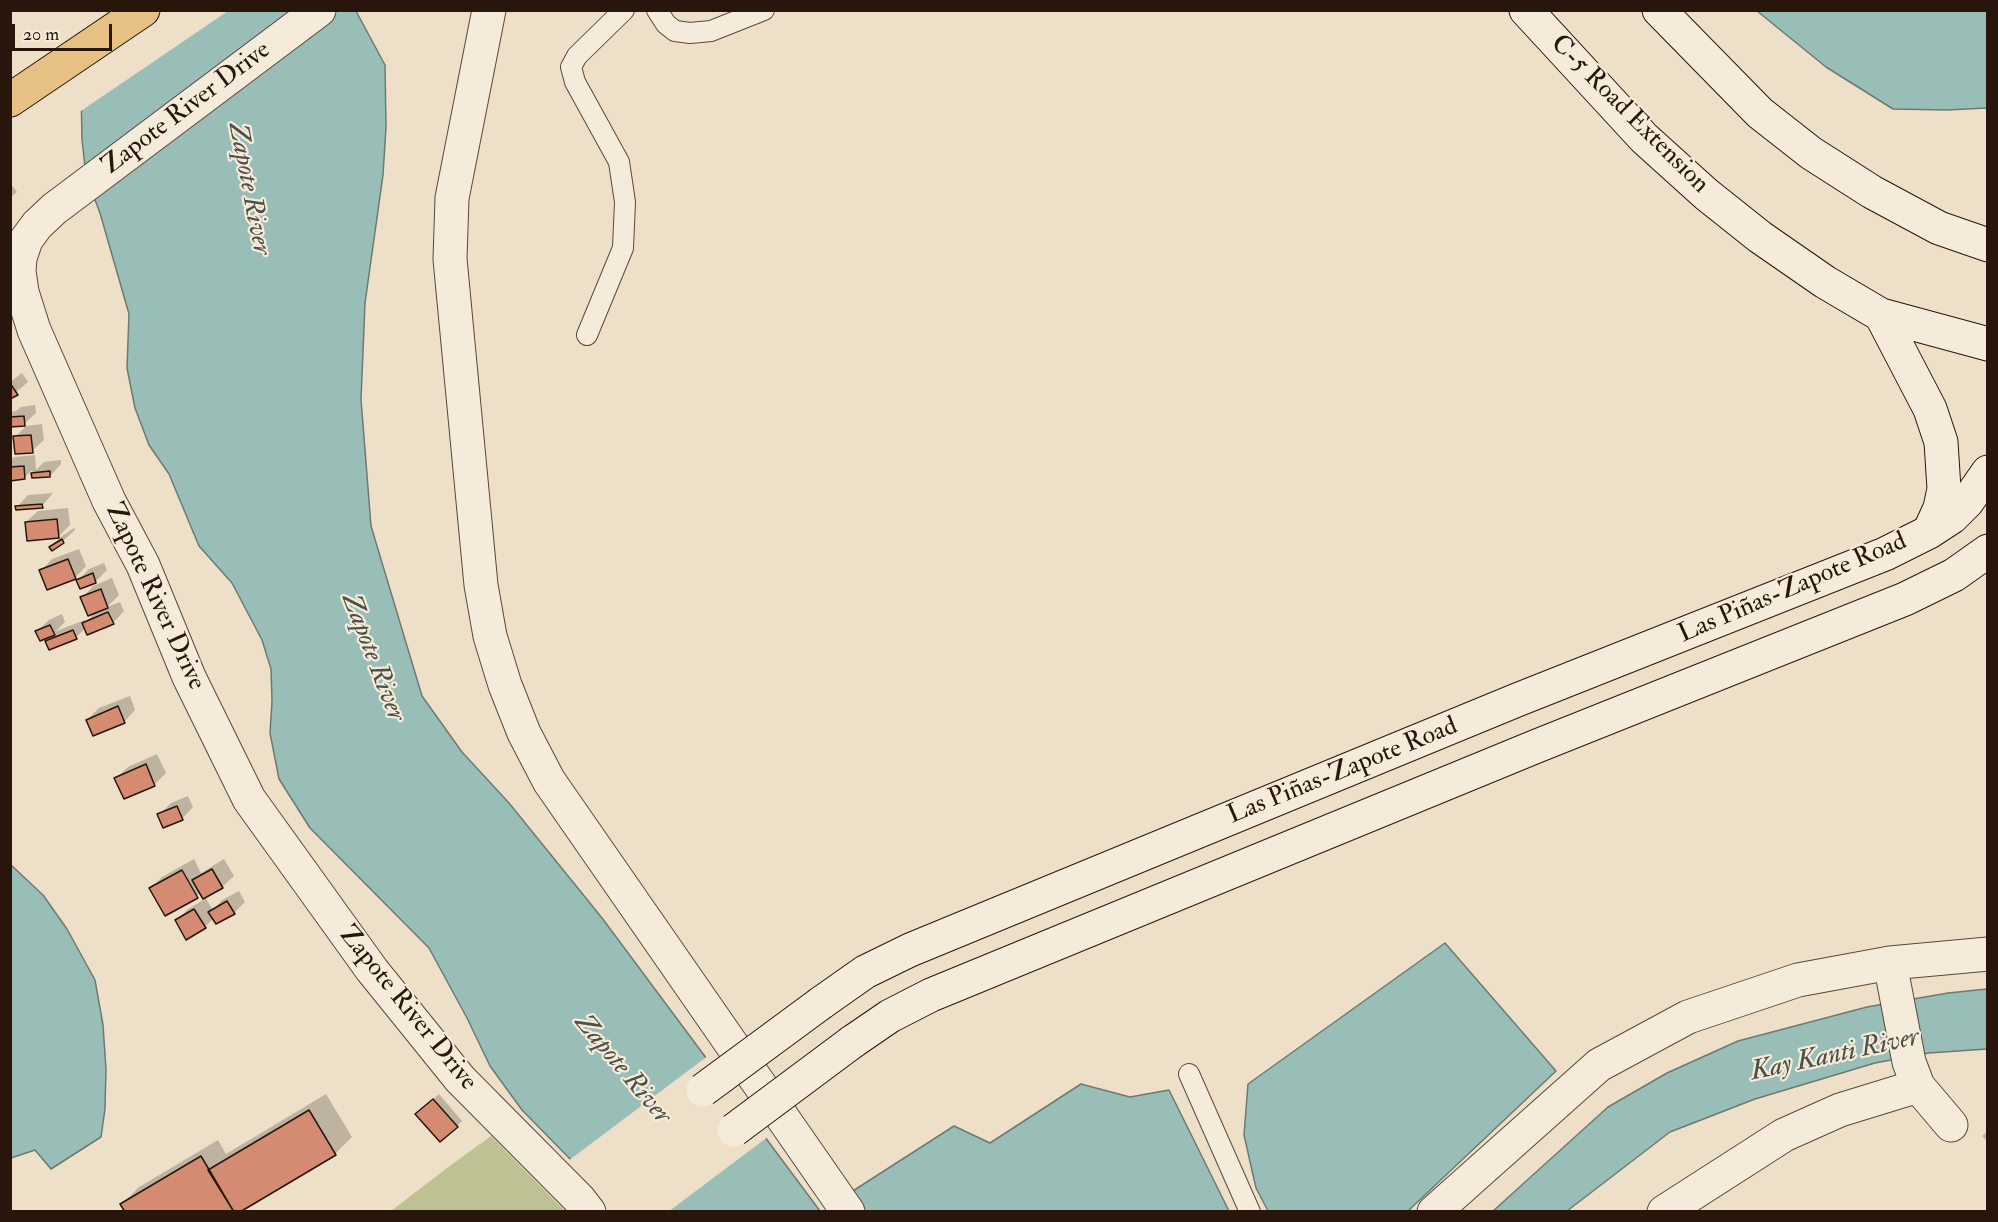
<!DOCTYPE html>
<html>
<head>
<meta charset="utf-8">
<style>
  body { margin:0 }
  #map { position:relative; width:1998px; height:1222px; overflow:hidden; background:#eee0c8; font-family:"IM FELL Double Pica",serif }
  canvas { display:block }
  .frame { position:absolute; inset:0; border:12px solid #28150b; pointer-events:none }
  .scale { position:absolute; left:12px; top:24px; width:100px; height:27px; box-sizing:border-box; border:3px solid #28150b; border-top:0; padding-left:8px; font-size:18px; line-height:21px; white-space:nowrap; color:#28150b; -webkit-text-stroke:4px #f4ebdb; paint-order:stroke }
</style>
</head>
<body>
<div id="map">
<canvas width="1998" height="1222"></canvas>
<div class="frame"></div>
<div class="scale">20 m</div>
</div>
<script>
const g = document.querySelector('canvas').getContext('2d');
g.lineJoin = 'round';
function fill(path, color) { g.fillStyle = color; g.fill(path, 'evenodd'); }
const toPath = rows => new Path2D(rows.map(r => 'M' + r).join(''));
function stroke(path, color, width, dash) { g.strokeStyle = color; g.lineWidth = width; g.lineCap = dash ? 'butt' : 'round'; g.setLineDash(dash || []); g.stroke(path); }
function drawText(font, color, halo, rows, align = 'center') {
  g.font = font + ' "IM FELL Double Pica",serif'; g.lineWidth = 4.5; g.setLineDash([]); g.textBaseline = 'middle'; g.strokeStyle = halo; g.fillStyle = color; for (const [text, x, y, turn = 0] of rows) {
    g.save(); g.translate(x, y); g.rotate((+turn || 0) * Math.PI / 180); g.textAlign = isNaN(turn) ? turn : align; if (halo) g.strokeText(text, 0, 0); g.fillText(text, 0, 0); g.restore();
  }
}
const green = toPath([
  [491,1136,565,1211,391,1211,447,1168]
]);
const water = toPath([
  [90,11,356,11,385,65,386,127,383,175,365,303,361,399,371,526,422,696,462,752,509,803,602,918,820,1211,621,1211,522,1110,490,1066,467,1018,429,948,310,828,279,779,270,733,272,701,271,669,262,640,232,583,199,546,169,474,149,445,135,408,127,368,129,314,100,213,86,176,82,139,81,90,90,11],
  [1757,11,1987,11,1987,108,1947,110,1893,109,1826,67,1757,11],
  [11,865,43,895,67,929,95,980,103,1025,106,1069,105,1109,101,1137,51,1169,35,1150,11,1158,11,865],
  [1445,943,1556,1071,1408,1211,1268,1211,1256,1188,1244,1135,1248,1084,1445,943],
  [1987,989,1987,1049,1929,1053,1875,1063,1755,1099,1670,1132,1567,1211,1492,1212,1608,1107,1667,1073,1738,1041,1867,1007,1948,993,1987,989],
  [1081,1084,1130,1097,1169,1090,1229,1211,857,1212,845,1196,954,1126,990,1143,1081,1084]
]);
const pier = toPath([
  [87,10,228,11,78,113,78,89],
  [709,1055,769,1136,668,1212,617,1212,568,1161]
]);
const shadow = toPath([
  [10,183,17,192,10,198],
  [22,373,28,382,10,397,10,382],
  [35,405,36,413,24,424,10,426,10,412,16,411,21,407],
  [42,424,44,440,32,451,15,437,26,426],
  [35,455,36,470,44,462,61,460,61,464,50,476,33,477,32,470,24,478,10,479,10,461,14,457],
  [53,493,42,506,17,507,28,495],
  [68,508,70,525,58,537,26,522,38,511],
  [74,528,75,530,63,541,52,549,51,547,62,536],
  [79,549,86,566,75,578,41,571,52,559],
  [104,563,107,570,96,581,81,587,78,580,89,569],
  [112,578,119,595,107,607,120,602,124,611,113,623,86,628,76,637,47,642,56,632,41,639,37,631,49,620,62,614,65,622,56,631,85,620,86,622,96,612,82,598,93,586],
  [130,696,135,710,124,722,87,720,99,708],
  [157,754,166,773,154,785,116,778,128,767],
  [188,796,193,807,182,819,159,815,171,803],
  [194,859,201,873,224,859,234,876,222,887,205,897,213,910,222,900,239,891,245,902,234,913,214,918,205,927,177,920,188,909,205,899,201,892,197,896,151,888,162,877],
  [326,1094,352,1137,335,1154,122,1204,139,1187,218,1140,226,1154],
  [439,1094,462,1121,457,1126,423,1109],
  [1988,1131,1988,1142,1982,1136]
]);
const building = toPath([
  [10,383,18,395,10,399,10,383],
  [24,416,25,426,10,427,10,417,24,416],
  [31,435,33,453,15,454,13,436,31,435],
  [24,466,25,479,10,481,10,467,24,466],
  [50,471,50,477,32,478,31,473,50,471],
  [42,504,43,508,16,510,15,506,42,504],
  [57,519,59,538,27,541,25,522,57,519],
  [62,539,64,543,52,551,49,547,62,539],
  [68,559,76,579,47,590,39,570,68,559],
  [93,573,96,583,80,589,76,580,93,573],
  [101,589,108,608,88,616,80,597,101,589],
  [108,612,114,624,87,635,82,623,108,612],
  [50,625,55,635,40,641,35,631,50,625],
  [73,630,77,639,49,650,45,641,73,630],
  [118,706,125,723,93,736,86,720,118,706],
  [146,764,155,786,124,799,114,778,146,764],
  [177,806,183,820,163,828,157,814,177,806],
  [212,869,223,888,203,899,192,880,212,869],
  [182,870,198,898,165,916,149,888,182,870],
  [227,901,235,914,216,924,208,912,227,901],
  [194,909,206,928,186,940,175,920,194,909],
  [433,1099,458,1127,440,1142,415,1114,433,1099],
  [309,1110,336,1155,240,1212,234,1212,208,1170,309,1110],
  [201,1156,234,1212,125,1212,120,1204,201,1156]
]);
const service = toPath([
  [657,10,666,24,675,31,690,33,711,31,764,10],
  [587,335,623,248,625,202,619,162,575,82,571,67,577,56,624,10],
  [1189,1074,1250,1212]
]);
const minor = toPath([
  [489,10,452,198,450,259,481,585,490,636,505,685,524,733,549,781,848,1212],
  [1890,963,1909,1062,1918,1086,1951,1125],
  [1434,1212,1599,1065,1688,1017,1798,980,1890,963,1988,954],
  [1664,1212,1784,1135,1840,1110,1918,1086]
]);
const tertiary = toPath([
  [319,10,54,209,37,225,26,240,20,258,19,271,22,292,34,330,109,501,143,565,189,677,249,799,372,970,460,1079,579,1199,589,1212]
]);
const secondary = toPath([
  [1526,10,1644,138,1706,194,1760,237,1825,282,1881,315,1988,344],
  [1659,10,1760,113,1811,153,1872,192,1939,228,1988,245],
  [1881,315,1930,409,1941,442,1944,489,1940,508,1929,532],
  [821,1003,865,972,910,950,1517,700,1885,554,1929,532,1952,517,1967,502,1988,472],
  [852,1042,890,1016,931,995,1537,746,1905,599,1954,575,1988,551]
]);
const motorway = toPath([
  [10,100,143,10]
]);
const secondaryBridge = toPath([
  [703,1090,821,1003],
  [734,1130,852,1042]
]);
const streetNames = [
  ["Zapote River Drive",187,109,-37],
  ["C-5 Road Extension",1629,115,45],
  ["Las Piñas-Zapote Road",1793,589,-23],
  ["Zapote River Drive",154,597,65],
  ["Las Piñas-Zapote Road",1343,772,-22],
  ["Zapote River Drive",407,1009,51]
];
const waterNames = [
  ["Zapote River",248,189,79],
  ["Zapote River",372,658,69],
  ["Kay Kanti River",1835,1056,-12],
  ["Zapote River",622,1070,50]
];
fill(green, '#bec192');
fill(water, '#99bdb7');
stroke(water, '#6c7a72', 1.5);
fill(pier, '#eee0c8');
fill(shadow, '#0003');
fill(building, '#d48b72');
stroke(building, '#28150b', 1.5);
stroke(service, '#5a483a', 22);
stroke(minor, '#5a483a', 35);
stroke(tertiary, '#5a483a', 35);
stroke(secondary, '#28150b', 35);
stroke(motorway, '#28150b', 35);
stroke(service, '#f4ebdb', 20);
stroke(minor, '#f4ebdb', 33);
stroke(tertiary, '#f4ebdb', 33);
stroke(secondary, '#f4ebdb', 33);
stroke(motorway, '#e7c084', 33);
stroke(secondaryBridge, '#28150b', 35, []);
stroke(secondaryBridge, '#f4ebdb', 33);
drawText('26px', '#28150b', '#f4ebdb', streetNames);
drawText('italic 27px', '#505047', '#f4ebdb', waterNames);
</script>
</body>
</html>
